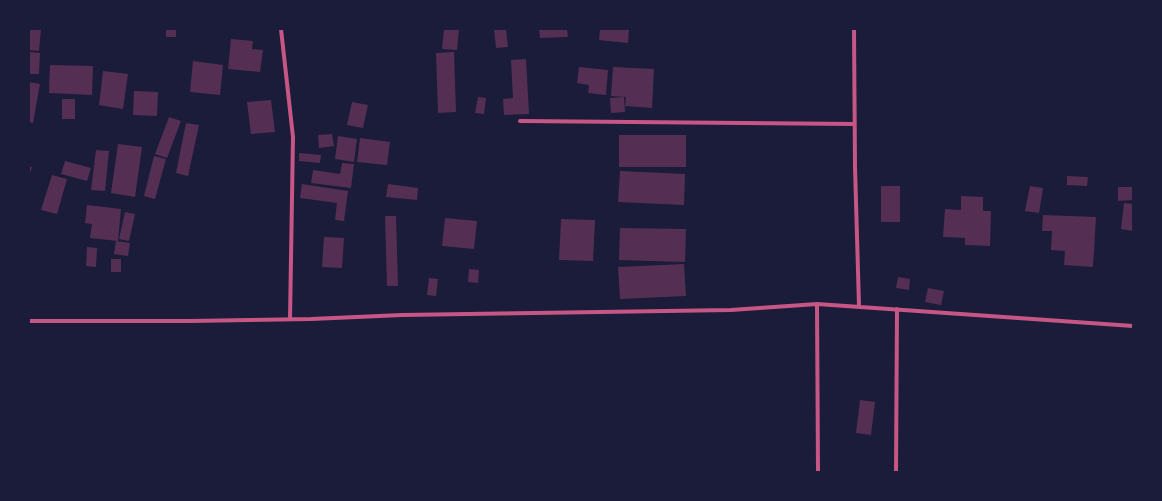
<!DOCTYPE html>
<html>
<head>
<meta charset="utf-8">
<style>
  body { margin:0 }
  #map { position:relative; width:1162px; height:501px; overflow:hidden; background:#1b1b3a; font-family:"Varela Round",sans-serif }
  canvas { display:block }
  .frame { position:absolute; inset:0; border:30px solid #1b1b3a; pointer-events:none }
</style>
</head>
<body>
<div id="map">
<canvas width="1162" height="501"></canvas>
<div class="frame"></div>
</div>
<script>
const g = document.querySelector('canvas').getContext('2d');
g.lineJoin = 'round';
function fill(path, color) { g.fillStyle = color; g.fill(path, 'evenodd'); }
const toPath = rows => new Path2D(rows.map(r => 'M' + r).join(''));
function stroke(path, color, width, dash) { g.strokeStyle = color; g.lineWidth = width; g.lineCap = dash ? 'butt' : 'round'; g.setLineDash(dash || []); g.stroke(path); }
const building = toPath([
  [29,29,41,29,39,51,29,50],
  [166,29,176,29,176,37,166,37],
  [444,29,459,29,457,50,442,49],
  [494,29,506,29,508,47,496,48],
  [539,29,567,29,568,37,540,38],
  [600,29,629,29,628,43,599,40],
  [231,39,253,41,252,49,263,50,260,72,228,69],
  [29,52,40,53,39,74,29,74],
  [454,52,456,112,438,113,436,53],
  [526,59,529,114,504,115,503,99,513,98,511,60],
  [193,61,223,65,220,95,190,92],
  [50,65,93,66,92,95,49,93],
  [579,67,608,70,606,95,588,93,589,85,577,83],
  [613,67,654,69,652,108,625,106,626,97,611,96],
  [103,71,128,74,123,109,99,105],
  [29,82,40,84,33,123,29,122],
  [134,91,158,92,157,116,133,115],
  [478,97,486,98,484,114,475,113],
  [624,97,625,112,611,113,610,98],
  [62,99,75,99,75,119,62,119],
  [271,100,275,132,251,134,247,102],
  [352,102,368,105,363,128,347,125],
  [169,117,181,121,167,158,155,154],
  [186,123,199,125,188,176,176,173],
  [332,134,334,146,319,148,318,135],
  [619,135,686,135,686,167,619,167],
  [338,136,357,139,354,162,335,159],
  [360,138,390,142,387,165,357,162],
  [118,144,142,147,135,197,111,193],
  [96,150,109,151,105,191,91,190],
  [299,153,321,155,320,163,299,161],
  [154,156,166,159,155,199,144,196],
  [65,161,91,168,87,181,61,174],
  [342,163,354,164,351,188,311,183,313,170,340,174],
  [29,166,32,167,29,176],
  [620,171,685,174,684,205,618,202],
  [52,175,67,179,57,214,41,210],
  [1067,176,1088,177,1087,186,1067,185],
  [302,184,348,191,344,221,335,220,337,203,300,198],
  [388,184,418,188,417,200,386,197],
  [881,186,900,186,900,222,881,222],
  [1030,186,1043,188,1039,213,1025,211],
  [1118,187,1133,187,1133,200,1118,201],
  [961,196,983,197,983,211,991,211,990,246,965,245,965,238,943,237,945,209,961,210],
  [1124,203,1133,204,1133,231,1121,229],
  [87,205,121,209,118,241,90,238,92,224,85,223],
  [125,212,135,214,129,241,119,239],
  [1043,215,1096,217,1093,267,1064,265,1065,251,1051,250,1052,231,1042,231],
  [385,216,396,216,398,286,387,286],
  [445,218,477,221,474,249,442,246],
  [561,219,595,220,593,261,559,260],
  [620,228,686,229,685,262,619,260],
  [324,237,344,238,342,268,322,267],
  [116,241,130,243,128,256,114,254],
  [87,247,97,248,96,267,86,266],
  [111,259,121,259,121,272,111,272],
  [684,264,686,296,620,299,618,267],
  [469,269,479,270,478,283,468,282],
  [898,277,910,279,909,290,896,288],
  [429,278,438,279,436,296,427,295],
  [928,288,944,291,941,305,925,302],
  [860,400,875,402,871,435,856,433]
]);
const minor = toPath([
  [281,29,293,137,290,319],
  [854,29,855,167,859,306],
  [520,121,854,124],
  [817,304,818,472],
  [29,321,189,321,311,319,402,315,731,310,817,304,1133,326],
  [896,472,897,309]
]);
fill(building, '#542f53');
stroke(minor, '#c65784', 4);
</script>
</body>
</html>
